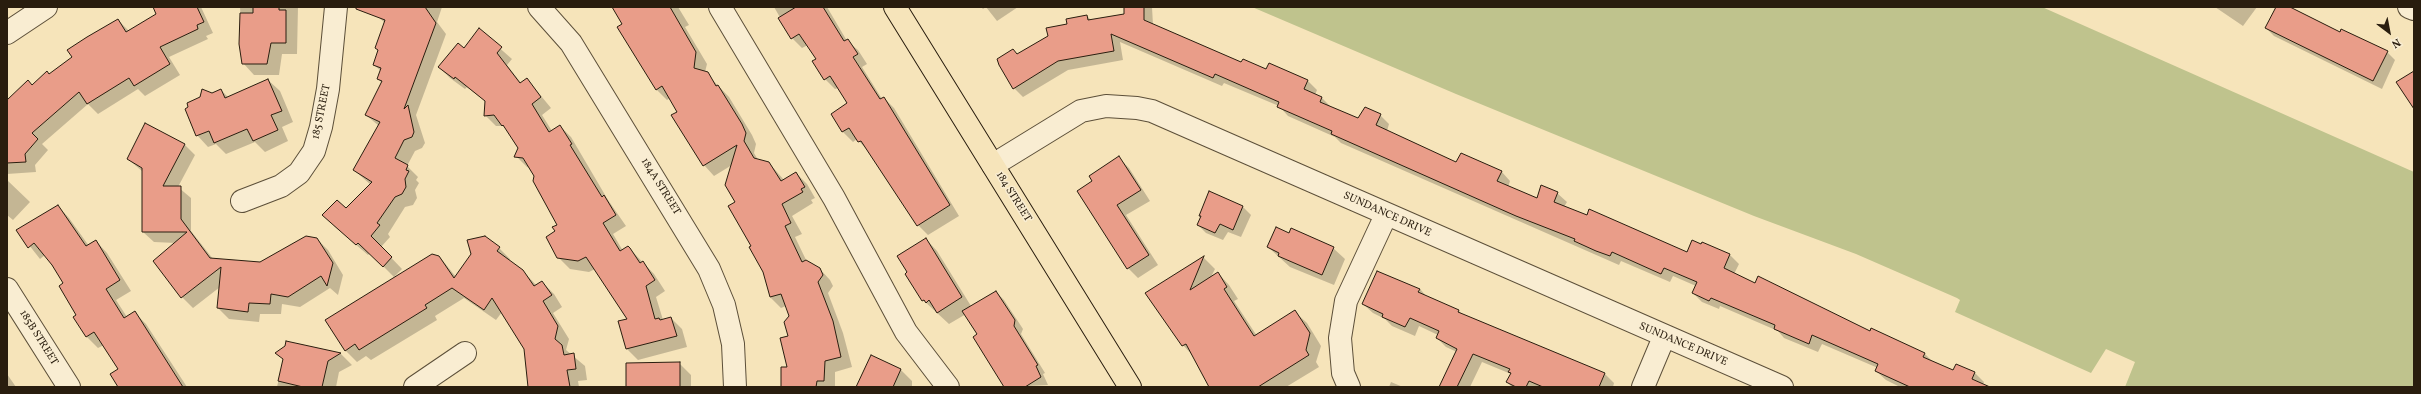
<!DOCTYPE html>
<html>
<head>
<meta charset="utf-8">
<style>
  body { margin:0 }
  #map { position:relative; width:2421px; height:394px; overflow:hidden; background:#f6e4ba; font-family:Vollkorn,serif }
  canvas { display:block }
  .frame { position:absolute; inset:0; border:8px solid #291d0e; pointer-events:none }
  .north { position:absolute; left:2369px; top:12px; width:40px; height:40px; -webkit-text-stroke:3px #f9edd2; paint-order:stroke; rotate:148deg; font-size:11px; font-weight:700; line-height:16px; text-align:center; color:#291d0e }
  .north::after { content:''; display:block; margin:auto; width:14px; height:18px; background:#291d0e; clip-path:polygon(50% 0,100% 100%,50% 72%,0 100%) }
</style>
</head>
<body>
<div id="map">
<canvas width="2421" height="394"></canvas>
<div class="frame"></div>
<div class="north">N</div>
</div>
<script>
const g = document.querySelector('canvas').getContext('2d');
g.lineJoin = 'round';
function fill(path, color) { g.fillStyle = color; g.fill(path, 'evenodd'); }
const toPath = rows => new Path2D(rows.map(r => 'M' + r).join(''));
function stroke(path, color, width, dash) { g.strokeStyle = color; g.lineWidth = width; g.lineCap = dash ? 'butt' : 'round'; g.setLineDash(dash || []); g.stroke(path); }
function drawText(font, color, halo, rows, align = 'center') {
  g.font = font + ' Vollkorn,serif'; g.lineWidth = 3; g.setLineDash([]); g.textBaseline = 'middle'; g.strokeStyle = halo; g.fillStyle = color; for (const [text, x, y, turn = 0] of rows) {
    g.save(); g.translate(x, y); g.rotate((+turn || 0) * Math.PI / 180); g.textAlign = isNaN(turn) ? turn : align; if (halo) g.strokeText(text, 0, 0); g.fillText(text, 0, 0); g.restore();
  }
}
const green = toPath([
  [1252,7,2042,7,2414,172,2414,387,2125,387,2135,362,2106,349,2091,373,1955,312,1960,300,1957,298,1856,254,1754,216,1456,94]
]);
const shadow = toPath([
  [154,7,201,7,213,33,206,36,208,39,169,57,180,75,145,96,138,89,98,114,88,104,42,144,48,150,35,165,36,172,7,174,7,110,32,86,73,58,118,20,129,31,158,14],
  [240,7,298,7,297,54,282,54,279,75,254,75,243,63],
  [381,7,442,7,437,22,446,34,416,115,425,143,422,148,415,151,407,166,418,177,416,180,419,183,415,190,417,198,413,205,405,207,388,234,390,237,381,247,402,269,394,277,370,253,368,255,334,226,371,185,354,170,379,126,366,115,382,83,378,79,381,71,374,65,385,23,377,16],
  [613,7,678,7,689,25,685,27,707,64,705,72,729,97,752,135,756,144,754,153,758,160,769,163,784,180,796,173,807,184,815,198,811,200,813,203,792,216,802,234,795,237,807,262,819,268,830,280,833,286,828,293,843,333,852,367,835,372,835,387,783,387,788,368,790,316,786,306,781,308,770,297,764,272,737,202,732,165,714,176,704,165,670,98,667,100,656,89],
  [774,7,827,7,847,41,858,50,867,64,862,67,882,99,884,98,894,108,959,216,928,235,918,225,869,152,857,139,853,142,843,132,833,114,848,104,838,88,835,89,825,79,817,59,808,45,802,48,792,38],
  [981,7,1018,7,997,21,986,7,983,9],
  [1125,7,1152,7,1153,25,1242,63,1267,70,1269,64,1308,81,1317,90,1315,95,1322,98,1331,107,1358,119,1380,115,1389,124,1387,131,1457,163,1501,171,1510,181,1508,187,1537,199,1557,193,1567,202,1564,207,1687,253,1730,255,1739,264,1734,274,1870,333,1872,330,1925,354,1934,363,1953,372,1957,365,1975,373,1984,382,1982,387,1900,387,1886,380,1876,371,1878,368,1822,344,1818,352,1784,338,1778,331,1720,306,1719,309,1702,302,1693,293,1696,286,1673,276,1670,282,1621,261,1619,265,1341,143,1335,137,1288,116,1279,106,1224,83,1222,86,1120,42,1123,60,1068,70,1023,97,1014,88,1013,50,1018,55,1087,16,1092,21,1124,15],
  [2215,7,2257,7,2243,26],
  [2277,7,2288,7,2340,33,2387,52,2395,60,2382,89,2274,36,2266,28],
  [479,30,512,59,507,65,521,83,527,79,551,108,542,115,552,131,560,126,571,137,608,200,626,226,613,234,623,251,630,249,654,274,665,291,656,297,663,320,671,318,682,329,687,347,638,360,627,349,628,320,595,269,589,272,570,269,558,257,556,232,558,225,531,168,527,167,516,156,519,148,509,131,503,126,496,126,485,115,486,102,467,87,465,89,450,78,439,67,464,49],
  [268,80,280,91,293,122,282,127,288,141,265,152,255,142,226,154,216,144,208,147,197,135,212,94,221,90,228,97],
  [184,144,195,155,178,187,191,198,191,231,213,259,261,263,317,239,328,250,343,275,338,295,330,288,300,307,282,304,281,314,260,314,259,322,229,319,218,308,220,287,193,308,182,297,176,243,154,242,143,232,143,172,128,159],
  [1119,158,1129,168,1150,201,1126,215,1158,265,1138,278,1128,268,1094,181],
  [7,180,30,202,13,220,7,215],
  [1210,192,1243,207,1251,215,1241,237,1228,232,1223,240,1206,233,1198,225,1201,217,1200,215],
  [58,206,69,218,89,246,96,241,107,253,131,291,116,300,127,317,135,313,146,324,187,387,119,387,120,369,104,345,98,348,87,337,75,318,78,315,65,284,45,255,40,259,18,231],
  [926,239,937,251,971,306,996,292,1004,300,1023,329,1021,334,1045,373,1043,374,1048,385,1005,387,979,334,966,314,949,324,923,300],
  [1268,247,1333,248,1345,259,1334,285,1290,267],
  [499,248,510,259,509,261,523,271,537,286,542,282,554,294,562,307,553,313,569,339,566,350,585,366,587,380,578,381,579,387,529,387,525,348,502,312,496,320,464,298,435,316,437,320,371,360,366,356,357,362,345,350,439,256,456,277],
  [1204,258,1215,269,1211,277,1218,273,1229,285,1238,299,1234,301,1257,336,1295,312,1307,323,1321,346,1316,362,1319,367,1286,387,1207,387,1209,386,1193,356,1183,345,1147,293],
  [1192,282,1194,282,1188,295],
  [1420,289,1427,297,1459,311,1463,315,1605,374,1614,383,1613,387,1512,387,1507,382,1511,374,1482,362,1470,387,1442,387,1457,352,1446,347,1437,338,1438,335,1419,326,1415,336,1392,326,1385,319,1373,313,1363,304],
  [287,342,341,354,352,365,339,372,336,387,277,387],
  [872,356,901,370,912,381,912,387,858,387],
  [679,363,691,375,691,387,627,387],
  [7,374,16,387,7,387],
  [1391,382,1403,387,1389,387]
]);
const building = toPath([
  [153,7,197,7,204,22,197,25,198,29,160,47,170,64,134,86,129,78,87,104,79,92,32,133,38,139,25,154,26,162,7,163,7,100,28,80,32,85,47,71,49,74,72,57,67,50,87,37,118,19,126,32,156,14,153,7],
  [253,7,279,7,279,10,286,10,286,43,271,43,267,64,242,64,239,44,240,13,253,13,253,7],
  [356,7,425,7,436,23,404,109,408,105,414,132,412,137,404,140,395,158,408,165,406,170,409,171,405,179,406,187,402,194,395,197,377,223,380,225,371,236,392,257,383,267,358,243,356,245,322,215,337,200,346,208,372,182,353,170,380,122,365,115,382,81,377,79,381,68,373,65,378,50,375,48,385,20,356,9,356,7],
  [612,7,670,7,696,52,694,68,708,72,716,86,718,85,742,124,746,133,744,141,754,158,769,162,781,181,796,172,805,187,801,189,803,192,782,204,791,223,785,226,802,262,806,260,820,268,823,275,818,282,833,321,841,357,825,361,824,381,817,381,816,387,781,387,781,367,787,367,780,338,788,336,784,322,789,316,781,294,770,297,763,272,749,247,751,246,728,206,735,202,725,185,737,145,703,166,671,115,677,112,662,86,656,90,617,27,622,24,612,7],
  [796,7,823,7,844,41,848,39,858,54,853,57,880,99,884,97,950,205,917,226,861,141,858,142,849,128,842,132,831,114,847,103,830,76,824,80,812,61,816,59,799,34,791,39,778,18,796,7],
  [1124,7,1144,7,1144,20,1241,62,1243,59,1266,69,1269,63,1308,80,1304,89,1322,97,1320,102,1358,118,1365,107,1381,114,1376,125,1456,162,1461,153,1502,171,1497,181,1537,198,1541,185,1558,192,1554,202,1587,215,1589,209,1687,252,1692,240,1701,244,1702,242,1730,254,1724,268,1755,283,1758,276,1870,331,1871,328,1925,353,1923,357,1953,370,1956,364,1975,372,1972,379,1990,387,1910,387,1875,371,1878,364,1812,335,1809,344,1774,329,1775,325,1711,298,1709,301,1692,293,1697,282,1664,268,1661,274,1612,252,1610,256,1596,251,1574,241,1575,239,1516,216,1331,134,1332,131,1277,107,1279,102,1215,74,1213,78,1111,34,1114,51,1058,61,1013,89,999,65,997,59,1013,49,1017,54,1048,36,1046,28,1067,24,1066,19,1087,15,1088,20,1124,14,1124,7],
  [2276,7,2290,7,2340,32,2341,29,2388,51,2373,81,2265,28,2276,7],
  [479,28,502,47,497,53,520,83,527,78,541,97,532,104,549,132,560,125,572,144,570,145,602,197,604,195,616,215,603,223,620,251,628,246,630,248,640,263,643,261,655,280,646,286,655,319,659,318,660,320,671,317,677,336,626,349,618,321,627,319,586,257,578,261,557,258,546,237,555,231,552,227,557,225,533,181,534,176,523,158,514,157,518,148,503,125,502,126,494,115,484,116,485,101,455,77,454,79,438,67,458,43,464,48,479,28],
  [2414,71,2414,109,2396,82,2414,71],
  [268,79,282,111,271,115,278,130,253,141,247,129,214,143,209,131,196,136,185,109,188,107,187,103,200,97,202,89,212,93,221,89,225,98,268,79],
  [145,123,185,144,163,186,181,186,181,219,210,258,260,262,306,236,317,238,333,263,327,286,321,276,288,297,271,294,270,304,249,303,248,312,217,308,221,267,181,298,153,261,187,232,142,232,142,168,127,159,145,123],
  [1119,156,1141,190,1117,205,1149,255,1127,269,1077,191,1092,181,1089,176,1119,156],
  [1209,191,1243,206,1233,230,1220,224,1215,233,1197,225,1201,216,1199,216,1209,191],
  [58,205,86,246,96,240,120,280,106,289,124,318,135,311,183,387,118,387,110,374,118,369,94,332,86,337,73,317,76,315,59,286,63,283,52,265,34,243,28,248,16,230,58,205],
  [1276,227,1289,233,1291,228,1334,247,1322,275,1278,256,1279,253,1267,247,1276,227],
  [485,236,500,247,497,251,523,270,534,286,542,281,552,295,543,301,558,326,555,339,562,345,564,355,574,353,576,369,567,370,570,387,528,387,524,349,492,298,484,310,452,288,425,305,427,308,359,350,355,344,345,351,325,320,432,254,439,256,454,278,471,254,467,240,485,236],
  [926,238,962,297,937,313,929,300,926,303,924,300,922,301,905,274,907,272,897,256,926,238],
  [1204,256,1190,290,1218,272,1227,287,1224,289,1254,336,1295,310,1310,333,1306,350,1309,355,1258,387,1209,387,1186,344,1182,346,1145,293,1204,256],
  [1377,271,1420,289,1418,292,1459,310,1458,312,1605,373,1599,387,1543,387,1529,381,1526,387,1516,387,1506,382,1511,373,1508,372,1510,369,1473,354,1457,387,1439,387,1457,349,1436,338,1439,331,1410,318,1405,327,1382,317,1383,314,1362,304,1377,271],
  [996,291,1015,320,1014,326,1038,365,1036,366,1041,377,1025,387,1004,387,973,337,977,334,962,311,996,291],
  [286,341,341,353,328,361,322,387,303,387,278,381,283,359,275,353,285,346,286,341],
  [871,355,901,369,893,387,856,387,871,355],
  [680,362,680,387,626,387,626,363,680,362]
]);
const minor = toPath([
  [539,7,571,43,709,269,724,305,733,344,735,387],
  [720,7,834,198,906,332,948,387],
  [2409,7,2414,9],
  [7,33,46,7],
  [993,165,1081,111,1106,106,1137,108,1152,111,1782,387],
  [242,201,281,186,299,173,314,151,321,127,328,89,336,7],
  [7,289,69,387],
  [415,387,465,353],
  [1349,387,1343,373,1340,338,1346,301,1386,215],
  [1643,387,1664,337]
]);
const major = toPath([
  [895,7,1130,387]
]);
const streetNames = [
  ["185 STREET",322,112,-78],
  ["184A STREET",660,187,58],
  ["184 STREET",1013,197,58],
  ["SUNDANCE DRIVE",1387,215,24],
  ["185B STREET",38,338,58],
  ["SUNDANCE DRIVE",1683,345,23]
];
fill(green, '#bfc38d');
fill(shadow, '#0003');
fill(building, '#e99d89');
stroke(building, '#291d0e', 1);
stroke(minor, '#5c4f39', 24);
stroke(major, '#291d0e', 24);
stroke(minor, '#f9edd2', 22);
stroke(major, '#f6e4ba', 22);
drawText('11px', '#291d0e', '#f9edd2', streetNames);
</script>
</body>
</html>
